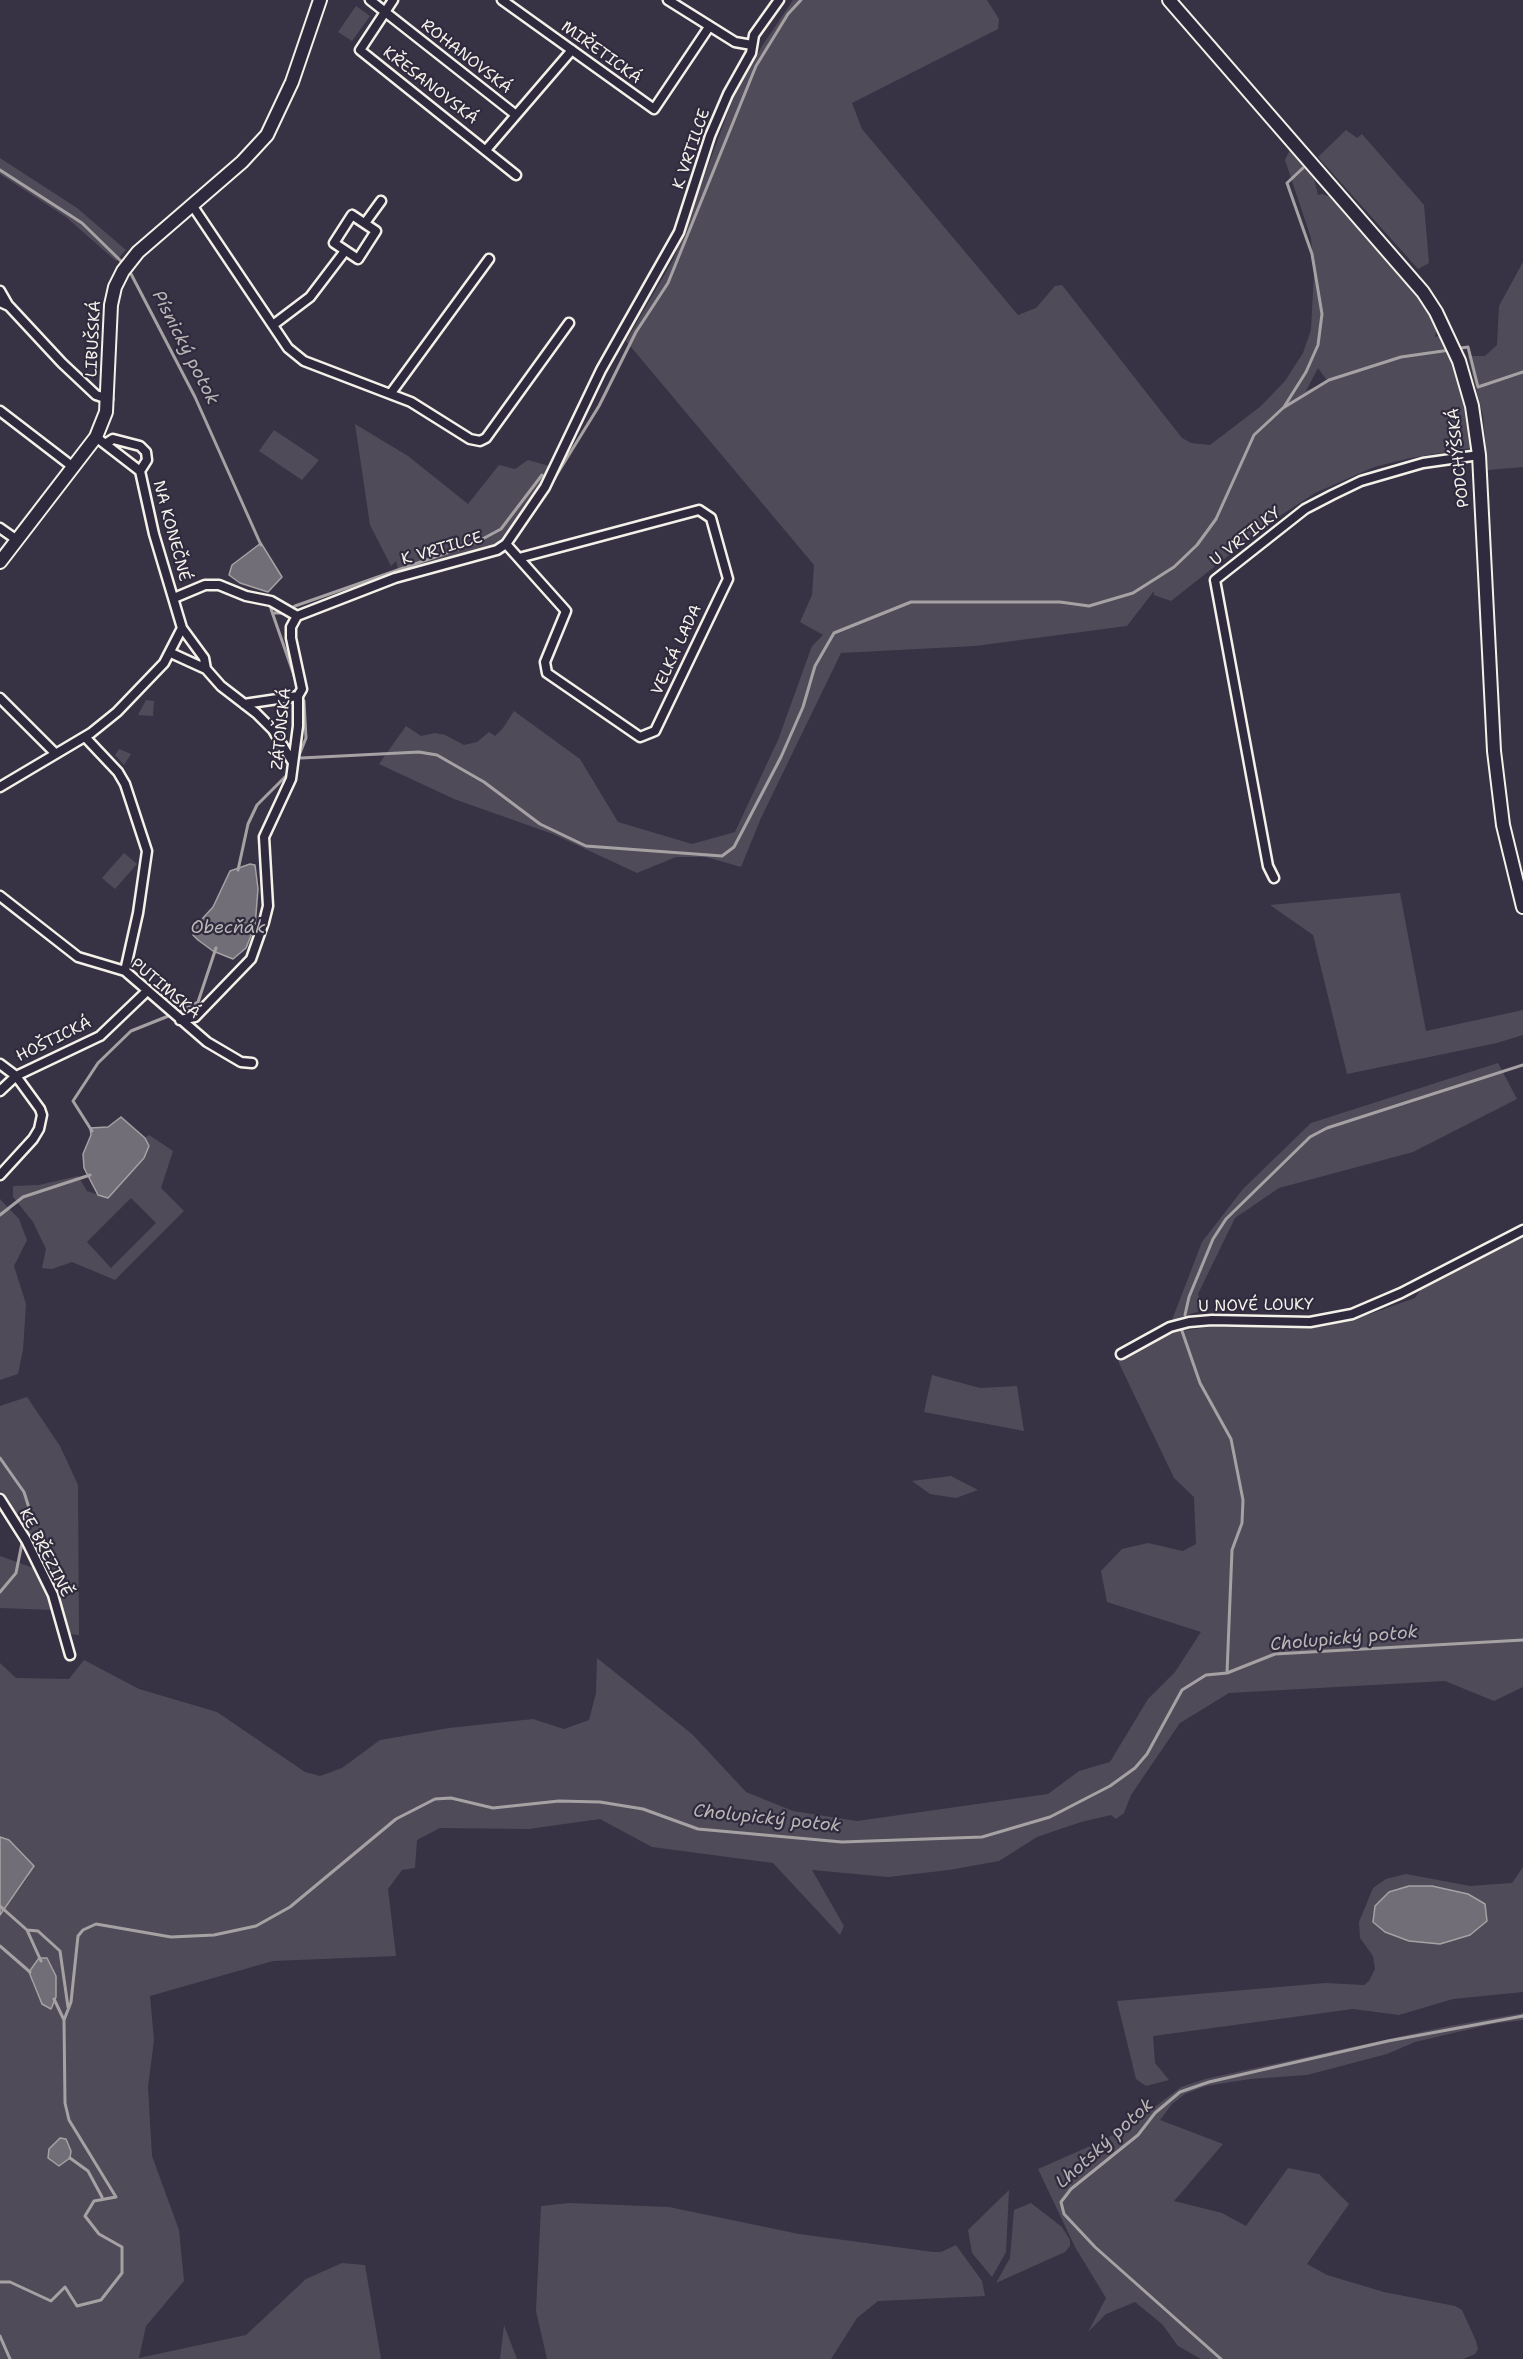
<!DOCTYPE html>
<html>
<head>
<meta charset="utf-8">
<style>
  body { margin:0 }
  canvas { display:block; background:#373244 }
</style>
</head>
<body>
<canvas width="1523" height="2359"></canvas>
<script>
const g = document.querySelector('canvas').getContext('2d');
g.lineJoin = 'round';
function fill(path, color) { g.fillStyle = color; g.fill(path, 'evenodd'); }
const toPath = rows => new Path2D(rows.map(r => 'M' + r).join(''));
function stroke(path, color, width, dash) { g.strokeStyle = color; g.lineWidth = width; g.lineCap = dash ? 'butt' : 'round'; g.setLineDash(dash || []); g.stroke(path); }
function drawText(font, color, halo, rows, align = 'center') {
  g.font = font + ' "Shantell Sans",sans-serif'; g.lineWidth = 4.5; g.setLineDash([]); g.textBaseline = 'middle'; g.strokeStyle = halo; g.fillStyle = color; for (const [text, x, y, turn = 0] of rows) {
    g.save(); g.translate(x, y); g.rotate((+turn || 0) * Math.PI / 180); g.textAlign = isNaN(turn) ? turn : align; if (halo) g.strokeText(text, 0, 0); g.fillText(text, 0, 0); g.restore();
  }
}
const green = toPath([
  [793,0,987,0,999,19,998,29,852,103,862,129,1018,315,1036,308,1055,286,1062,285,1182,438,1191,443,1210,445,1261,406,1285,381,1303,353,1311,330,1314,272,1311,238,1285,160,1290,150,1314,179,1318,195,1322,194,1334,198,1421,300,1437,328,1435,337,1443,335,1444,348,1448,347,1470,416,1471,448,1410,458,1374,467,1315,493,1275,519,1171,601,1154,595,1154,591,1127,626,975,646,841,653,761,818,741,867,706,857,676,857,637,873,553,834,454,799,379,764,406,726,421,736,435,733,445,735,464,745,477,742,489,732,495,736,503,728,514,711,580,759,618,822,692,844,735,832,778,740,812,646,823,635,800,622,812,595,814,565,626,341,673,260,734,96,762,46],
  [1318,368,1326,379,1331,380,1306,391],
  [356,6,370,16,352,41,338,32],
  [1346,130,1357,138,1362,134,1424,205,1429,263,1418,269,1318,157],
  [0,158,77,208,126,250,116,261,66,217,0,174],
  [1523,262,1523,467,1488,470,1483,416,1468,356,1485,356,1497,345,1499,306],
  [355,424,408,456,468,504,499,465,515,469,528,460,549,466,544,482,502,543,399,573,396,561,391,566,370,525],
  [274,430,319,460,302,480,259,451],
  [146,700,154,701,153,716,138,715],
  [119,749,131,754,124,765,115,755],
  [124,853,137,864,115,889,102,878],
  [1400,893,1426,1031,1523,1010,1523,1035,1497,1043,1347,1074,1313,935,1270,905],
  [1498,1063,1517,1099,1413,1152,1279,1188,1235,1218,1198,1294,1203,1310,1172,1320,1202,1242,1243,1189,1311,1123],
  [149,1135,173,1151,161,1188,184,1211,115,1280,72,1262,52,1269,42,1268,46,1249,33,1222,13,1197,13,1186,39,1185,78,1176,87,1191,108,1198,144,1158,149,1146,145,1138],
  [131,1198,156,1223,111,1268,87,1242],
  [0,1199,19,1219,27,1240,14,1266,26,1304,23,1350,18,1374,0,1380],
  [1523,1236,1523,1687,1494,1701,1445,1681,1229,1693,1180,1723,1131,1795,1124,1813,1116,1819,1111,1815,1081,1822,1037,1837,999,1861,949,1870,888,1877,812,1870,844,1926,840,1935,773,1863,652,1847,600,1819,529,1829,440,1828,417,1840,415,1868,402,1870,388,1889,396,1956,273,1961,150,1996,154,2040,148,2087,152,2156,179,2230,184,2281,146,2326,139,2358,246,2335,306,2279,342,2263,365,2265,381,2359,0,2359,0,1915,29,1876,9,1840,0,1837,0,1663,16,1678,69,1679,84,1660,139,1689,217,1712,305,1772,320,1776,342,1768,380,1740,449,1728,533,1719,564,1729,589,1720,596,1693,597,1658,692,1734,746,1792,793,1811,857,1821,1048,1794,1079,1771,1110,1762,1148,1699,1175,1672,1201,1632,1107,1602,1101,1571,1122,1549,1148,1543,1183,1551,1196,1544,1194,1497,1174,1478,1118,1361,1174,1332,1209,1327,1322,1327,1370,1314,1415,1298,1421,1289],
  [47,1958,56,1976,42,2004,32,1982],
  [932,1375,980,1388,1017,1386,1024,1431,924,1412],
  [27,1397,60,1446,78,1485,79,1635,69,1634,37,1545,0,1490,0,1406],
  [951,1476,978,1490,956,1498,930,1494,912,1481],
  [0,1556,36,1569,54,1610,0,1608],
  [1523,1867,1523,1992,1453,1999,1399,2015,1353,2009,1153,2036,1155,2063,1169,2080,1146,2086,1136,2079,1117,2001,1325,1983,1364,1985,1369,1981,1375,1969,1373,1956,1360,1938,1359,1922,1373,1888,1386,1879,1406,1874,1470,1886,1512,1883],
  [1523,2013,1523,2020,1492,2024,1415,2042,1387,2054,1307,2075,1250,2079,1206,2086,1185,2094,1172,2104,1160,2120,1223,2144,1174,2201,1222,2213,1246,2226,1288,2168,1319,2174,1349,2204,1307,2264,1327,2275,1384,2292,1455,2306,1462,2310,1476,2341,1478,2349,1475,2354,1463,2359,1201,2359,1178,2346,1162,2324,1135,2302,1106,2314,1088,2332,1106,2298,1075,2247,1038,2169,1104,2140,1139,2119,1181,2087,1205,2079,1444,2027],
  [1009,2190,1006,2252,992,2277,972,2253,968,2230],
  [569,2203,669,2207,799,2234,933,2252,941,2252,956,2245,982,2281,985,2296,878,2301,857,2318,831,2359,547,2359,536,2311,541,2206],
  [1031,2203,1062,2227,1070,2240,1070,2246,1065,2252,996,2283,1010,2258,1014,2210],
  [504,2325,517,2359,500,2359]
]);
const water = toPath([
  [261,543,282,577,268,592,240,583,229,575,232,565,261,543],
  [250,864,255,865,258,889,255,926,246,948,233,959,213,951,198,940,193,935,193,929,213,907,230,871,250,864],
  [121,1117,145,1138,149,1146,144,1158,108,1198,98,1195,84,1168,83,1154,91,1135,90,1128,108,1127,121,1117],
  [0,1837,9,1840,34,1866,0,1915,0,1837],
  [1409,1886,1432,1886,1468,1894,1485,1904,1487,1921,1470,1935,1440,1944,1409,1941,1385,1932,1373,1922,1375,1906,1389,1892,1409,1886],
  [39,1958,47,1958,56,1976,56,1997,51,2009,42,2004,29,1972,39,1958],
  [60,2138,66,2139,71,2151,70,2158,59,2166,48,2158,49,2149,60,2138]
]);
const stream = toPath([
  [0,170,82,223,125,265],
  [129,270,195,397,261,545],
  [1461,348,1468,347,1478,387,1523,372],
  [1284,407,1306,372,1318,345,1322,314,1312,254,1287,183,1303,168],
  [554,479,599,406,636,332,668,283,756,66,788,14,801,0],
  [271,609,296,681],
  [273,613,284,613,295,606,475,543,501,529,542,475],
  [301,758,419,752,437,755,484,782,540,824,586,846,722,856,734,847,781,757,803,707,815,666,834,633,911,602,1060,602,1089,606,1133,593,1174,567,1197,545,1216,519,1254,435,1283,408,1329,380,1401,357,1450,350],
  [294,768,306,738,304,701],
  [238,870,248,824,257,805,289,773],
  [177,1013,198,1002,216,948],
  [92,1131,73,1101,98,1063,131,1031,171,1015],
  [0,1215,23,1197,90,1175],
  [1185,1315,1189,1297,1213,1239,1226,1219,1310,1137,1327,1128,1523,1065],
  [1182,1331,1200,1383,1231,1439,1243,1500,1242,1523,1232,1550,1227,1673],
  [0,1458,24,1492,29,1508,23,1531],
  [0,1592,16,1573,23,1538],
  [0,1906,27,1930,41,1961],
  [27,1930,38,1931,60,1951,68,2007],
  [0,1946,30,1972],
  [64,2020,71,2002,78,1936,83,1930,96,1924,171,1937,214,1935,256,1926,290,1907,396,1819,435,1799,451,1798,493,1808,559,1801,600,1802,643,1809,698,1829,842,1842,982,1837,1050,1817,1110,1786,1135,1768,1147,1754,1182,1690,1206,1675,1227,1673,1275,1654,1523,1640],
  [70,2158,88,2171,102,2197],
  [0,2282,10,2282,51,2301,65,2287,77,2306,101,2300,122,2273,122,2247,99,2234,85,2216,94,2201,116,2197,69,2120,65,2103,64,2020,54,1999],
  [0,2336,10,2359],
  [1221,2359,1095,2247,1064,2214,1061,2202,1071,2189,1138,2135,1155,2113,1180,2092,1209,2082,1388,2041,1523,2016]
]);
const street = toPath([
  [370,0,516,115],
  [393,0,360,50,516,175],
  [502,0,654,109,709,27],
  [668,0,735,42,752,45],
  [486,150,572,50],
  [192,205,288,348,304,361,411,402,470,439,480,441,486,438,569,323],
  [352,215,376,231,358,259,334,243,352,215],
  [365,223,381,201],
  [0,291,8,305],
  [0,302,9,306,62,363,96,395,108,399],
  [273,325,310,297,345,251],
  [391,393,489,259],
  [0,411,73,467],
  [105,444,113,439,140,446,146,452,147,460,140,471],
  [0,528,17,540],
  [506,544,566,611,545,662,547,673,640,737,655,731,728,579,711,518,699,510,519,558],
  [174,598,205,585,219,585,246,596,271,601,297,616],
  [297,616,395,578,497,550,506,544,545,487,601,370,679,232,710,136,728,94,751,53,754,35,779,0],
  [182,628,204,658,206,669],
  [171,653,206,669,221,686,256,713,273,730,292,761],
  [0,698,55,753],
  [244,704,298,696],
  [85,737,118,772,125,784,147,851,138,913,125,971],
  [0,787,91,733,117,712,164,663,182,628,154,534,140,471,96,437],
  [1274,878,1268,866,1215,580,1305,509,1332,495,1361,481,1423,463,1479,455],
  [0,896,78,957,125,971,207,1042,241,1062,252,1063],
  [180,1020,195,1017,251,959,264,922,268,906,264,837,291,779,298,726,298,696,302,689,291,638,291,627,297,616],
  [0,1064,16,1076,40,1109,42,1115,39,1129,33,1139,0,1175],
  [0,1091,16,1076,100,1036,147,991],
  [1121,1354,1170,1327,1189,1322,1212,1320,1310,1322,1352,1314,1401,1293,1523,1230],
  [0,1499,26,1540,53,1595,70,1655]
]);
const secondary = toPath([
  [1169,0,1423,292,1436,312,1459,361,1472,406,1479,455,1494,751,1503,825,1523,907],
  [0,562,96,437,106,412,111,305,115,287,123,271,138,252,242,162,267,135,292,82,320,0]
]);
const streetNames = [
  ["MIŘETICKÁ",601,53,36],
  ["ROHANOVSKÁ",466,57,38],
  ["KŘESANOVSKÁ",430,86,38],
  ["K VRTILCE",692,149,-71],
  ["LIBUŠSKÁ",94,339,-87],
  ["PODCHÝŠSKÁ",1459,458,-96],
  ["NA KONEČNÉ",171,531,75],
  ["U VRTILKY",1246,537,-38],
  ["K VRTILCE",442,549,-16],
  ["VELKÁ LADA",677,650,-65],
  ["ZÁTOŇSKÁ",282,729,-84],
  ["PUTIMSKÁ",165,989,40],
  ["HOŠTICKÁ",54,1040,-26],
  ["U NOVÉ LOUKY",1256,1306,-1],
  ["KE BŘEZINĚ",45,1553,63]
];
const waterNames = [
  ["Písnický potok",185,348,63],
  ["Obecňák",228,928],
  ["Cholupický potok",1344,1639,-5],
  ["Cholupický potok",767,1819,6],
  ["Lhotský potok",1105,2144,-42]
];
fill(green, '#504b59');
fill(water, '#726e77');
stroke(water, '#a6a2a4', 1.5);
stroke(stream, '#a6a2a4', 3);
stroke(street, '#f4f1e8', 13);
stroke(secondary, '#f4f1e8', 16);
stroke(street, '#2f2a3d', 8);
stroke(secondary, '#2f2a3d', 12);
drawText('16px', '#f4f1e8', '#2f2a3d', streetNames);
drawText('italic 18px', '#bab6b5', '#2f2a3d', waterNames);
</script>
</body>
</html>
